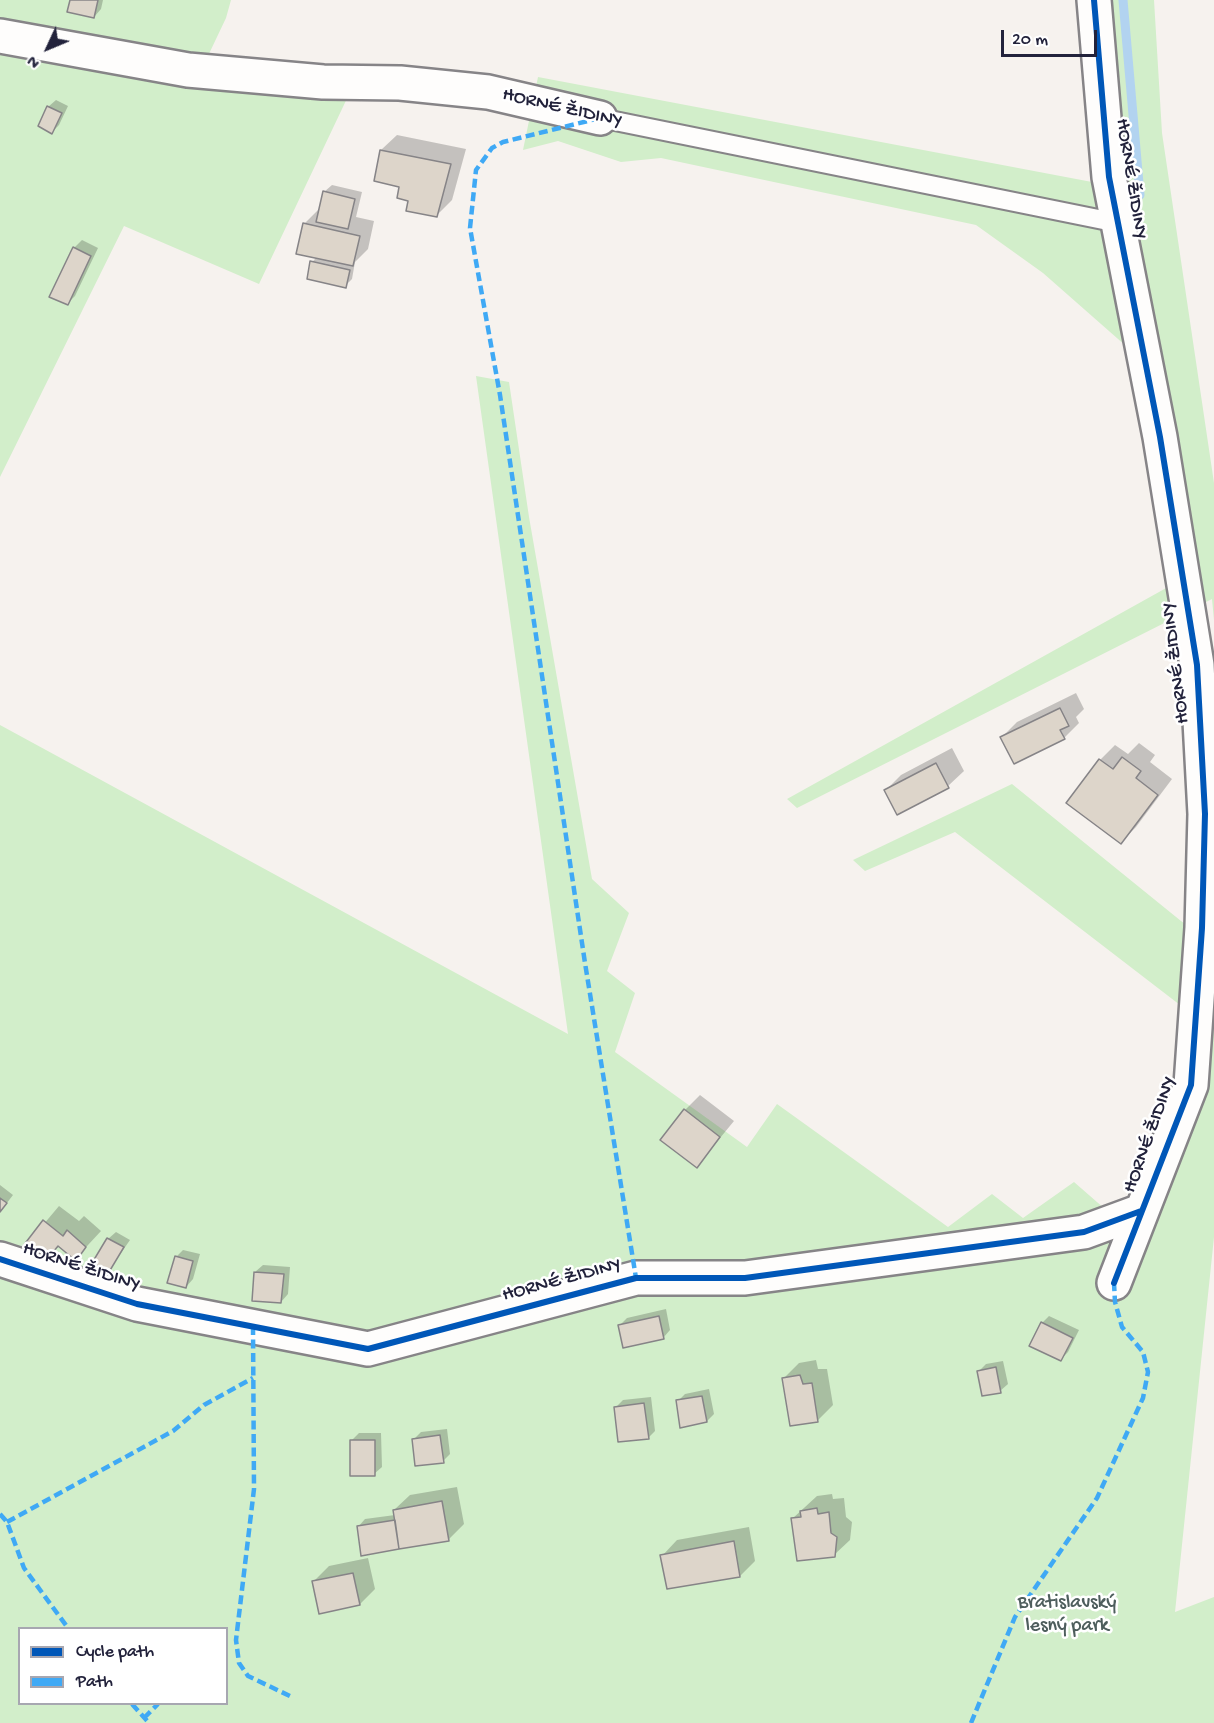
<!DOCTYPE html>
<html>
<head>
<meta charset="utf-8">
<style>
  body { margin:0 }
  #map { position:relative; width:1214px; height:1723px; overflow:hidden; background:#f6f2ee; font-family:"Gochi Hand",sans-serif }
  canvas { display:block }
  .legend { position:absolute; left:18px; top:1627px; width:210px; height:78px; box-sizing:border-box; background:#fff; border:2px solid #a7a7b1; margin:0; padding:8px 10px; list-style:none; font-size:18px; color:#22223b }
  .legend li { display:flex; align-items:center; gap:12px; height:30px }
  .legend b { width:30px; border:2px solid #a7a7b1 }
  .north { position:absolute; left:18px; top:18px; width:60px; height:60px; -webkit-text-stroke:4px #fff; paint-order:stroke; rotate:226deg; font-size:16px; font-weight:700; line-height:24px; text-align:center; color:#22223b }
  .north::after { content:''; display:block; margin:auto; width:21px; height:27px; background:#22223b; clip-path:polygon(50% 0,100% 100%,50% 72%,0 100%) }
  .scale { position:absolute; left:1001px; top:30px; width:96px; height:27px; box-sizing:border-box; border:3px solid #22223b; border-top:0; padding-left:8px; font-size:18px; line-height:21px; white-space:nowrap; color:#22223b; -webkit-text-stroke:4px #fff; paint-order:stroke }
</style>
</head>
<body>
<div id="map">
<canvas width="1214" height="1723"></canvas>
<ul class="legend">
<li><b style="height:8px;background:#0057b8"></b>Cycle path</li>
<li><b style="height:8px;background:#3fa9f5"></b>Path</li>
</ul>
<div class="north">N</div>
<div class="scale">20 m</div>
</div>
<script>
const g = document.querySelector('canvas').getContext('2d');
g.lineJoin = 'round';
function fill(path, color) { g.fillStyle = color; g.fill(path, 'evenodd'); }
const toPath = rows => new Path2D(rows.map(r => 'M' + r).join(''));
function stroke(path, color, width, dash) { g.strokeStyle = color; g.lineWidth = width; g.lineCap = dash ? 'butt' : 'round'; g.setLineDash(dash || []); g.stroke(path); }
function drawText(font, color, halo, rows, align = 'center') {
  g.font = font + ' "Gochi Hand",sans-serif'; g.lineWidth = 5; g.setLineDash([]); g.textBaseline = 'middle'; g.strokeStyle = halo; g.fillStyle = color; for (const [text, x, y, turn = 0] of rows) {
    g.save(); g.translate(x, y); g.rotate((+turn || 0) * Math.PI / 180); g.textAlign = isNaN(turn) ? turn : align; if (halo) g.strokeText(text, 0, 0); g.fillText(text, 0, 0); g.restore();
  }
}
const green = toPath([
  [0,0,231,0,226,18,198,77,351,90,259,284,124,226,0,477],
  [1077,0,1154,0,1162,133,1214,483,1214,620,1212,599,797,808,787,799,1168,587,1126,346,1043,273,976,225,661,158,621,162,558,141,523,150,538,77,1092,182],
  [476,376,509,382,529,517,592,879,629,913,607,971,635,993,615,1052,747,1147,777,1104,948,1227,992,1194,1023,1218,1074,1182,1105,1209,1127,1202,1177,1079,1180,1005,955,832,865,871,853,860,1012,784,1181,921,1213,943,1214,934,1214,1237,1175,1612,1214,1597,1214,1723,0,1723,0,725,568,1034],
  [20,1628,226,1628,226,1704,20,1704]
]);
const shadow = toPath([
  [72,0,103,0,101,9,94,17],
  [56,100,68,106,59,125,52,132,48,107],
  [397,135,466,149,452,200,437,215,401,185,381,150],
  [332,185,362,192,356,217,374,221,368,249,355,262,352,279,345,286,312,262,317,257,304,224,319,209,324,192],
  [82,240,98,248,75,296,67,304,51,296,74,248],
  [1076,693,1084,709,1076,717,1079,723,1064,738,1002,737,1017,722],
  [1139,743,1155,755,1150,762,1172,779,1136,827,1121,842,1100,760,1115,745,1128,754],
  [952,748,964,771,948,786,898,813,886,790,901,775],
  [700,1095,734,1121,697,1166,685,1110],
  [0,1185,13,1195,0,1212],
  [59,1206,79,1221,84,1216,101,1231,75,1259,60,1245,41,1265,22,1250],
  [116,1232,130,1240,109,1270,108,1239],
  [183,1250,200,1254,193,1279,186,1287,176,1257],
  [263,1265,290,1267,288,1294,281,1302,255,1272],
  [666,1309,670,1330,663,1338,620,1325,627,1318],
  [1049,1316,1079,1330,1068,1352,1061,1359,1042,1323],
  [816,1360,818,1369,827,1369,833,1405,818,1420,791,1424,784,1378,799,1363],
  [1003,1361,1008,1384,1000,1391,979,1371,986,1364],
  [709,1389,714,1414,707,1421,678,1401,685,1394],
  [651,1397,655,1431,648,1438,616,1407,623,1400],
  [447,1429,450,1454,443,1461,414,1439,421,1432],
  [359,1433,381,1433,382,1467,374,1474,352,1440],
  [457,1487,464,1524,449,1539,358,1527,365,1519,395,1515,394,1510,410,1495],
  [832,1494,833,1499,844,1498,846,1517,852,1522,850,1540,834,1555,792,1519,817,1496],
  [749,1527,755,1561,740,1576,662,1556,677,1540],
  [368,1558,375,1589,360,1604,314,1581,329,1566]
]);
const stream = toPath([
  [1123,0,1140,195]
]);
const building = toPath([
  [70,0,98,0,94,18,67,12,70,0],
  [47,106,62,113,52,134,38,126,47,106],
  [380,150,451,164,437,217,406,211,408,201,397,198,399,187,374,181,380,150],
  [323,191,355,199,348,229,316,222,323,191],
  [303,223,360,236,353,266,296,254,303,223],
  [73,247,91,256,68,305,49,297,73,247],
  [310,261,350,270,346,288,307,279,310,261],
  [1060,708,1069,726,1060,730,1065,739,1014,764,1000,737,1060,708],
  [1122,757,1141,771,1136,778,1158,795,1121,844,1066,803,1099,759,1113,769,1122,757],
  [936,763,949,788,897,815,884,790,936,763],
  [684,1109,720,1137,697,1168,660,1140,684,1109],
  [0,1198,7,1203,0,1212,0,1198],
  [43,1220,63,1236,67,1230,86,1247,76,1261,58,1246,41,1267,20,1250,43,1220],
  [107,1238,124,1247,109,1272,92,1263,107,1238],
  [175,1256,193,1261,186,1288,167,1283,175,1256],
  [254,1272,284,1274,281,1303,252,1301,254,1272],
  [659,1316,664,1339,623,1348,618,1325,659,1316],
  [1041,1322,1073,1338,1061,1361,1029,1346,1041,1322],
  [996,1367,1001,1393,982,1396,977,1371,996,1367],
  [800,1375,803,1384,812,1383,818,1422,790,1426,782,1378,800,1375],
  [702,1396,707,1422,680,1428,676,1400,702,1396],
  [644,1403,649,1439,618,1442,614,1407,644,1403],
  [440,1435,444,1463,415,1466,412,1439,440,1435],
  [350,1440,375,1440,375,1476,350,1476,350,1440],
  [442,1501,449,1541,399,1549,393,1510,442,1501],
  [817,1508,818,1514,829,1512,831,1533,837,1537,835,1557,797,1561,791,1518,801,1517,800,1511,817,1508],
  [395,1520,399,1549,361,1556,357,1526,395,1520],
  [734,1541,740,1577,667,1589,660,1555,734,1541],
  [353,1573,360,1605,319,1614,312,1581,353,1573]
]);
const service = toPath([
  [600,118,1118,223]
]);
const minor = toPath([
  [1094,0,1109,177,1160,437,1197,665,1205,814,1202,928,1191,1085,1114,1283],
  [0,36,188,70,323,82,400,83,488,92,600,118],
  [0,1259,137,1304,368,1349,636,1278,745,1278,1084,1232,1141,1211]
]);
const quiet = toPath([
  [600,118,503,142,492,148,476,170,470,228,500,395,585,963,636,1278],
  [253,1326,254,1489,236,1640,239,1663,248,1676,292,1697],
  [0,1514,7,1522,24,1568,68,1628],
  [7,1522,173,1431,204,1405,253,1378],
  [132,1704,149,1723],
  [144,1718,158,1704],
  [971,1723,1015,1617,1097,1498,1143,1398,1148,1372,1143,1352,1122,1327,1115,1302,1114,1283]
]);
const cycleway = toPath([
  [1094,0,1109,177,1160,437,1197,665,1205,814,1202,928,1191,1085,1114,1283],
  [0,1259,137,1304,368,1349,636,1278,745,1278,1084,1232,1141,1211]
]);
const streetNames = [
  ["HORNÉ ŽIDINY",562,109,13],
  ["HORNÉ ŽIDINY",1130,179,81],
  ["HORNÉ ŽIDINY",1177,663,-97],
  ["HORNÉ ŽIDINY",1151,1135,-70],
  ["HORNÉ ŽIDINY",81,1268,18],
  ["HORNÉ ŽIDINY",562,1281,-15]
];
const parkNames = [
  ["Bratislavský",1067,1604],
  ["lesný park",1067,1627]
];
fill(green, '#d2eeca');
fill(shadow, '#0003');
stroke(stream, '#b2d3f0', 9);
fill(building, '#ddd5ca');
stroke(building, '#868487', 1.5);
stroke(service, '#868487', 22);
stroke(minor, '#868487', 38);
stroke(service, '#fefdfc', 18);
stroke(minor, '#fefdfc', 33);
stroke(quiet, '#3fa9f5', 4.5, [9, 4.5]);
stroke(cycleway, '#0057b8', 6);
drawText('20px', '#22223b', '#fff', streetNames);
drawText('20px', '#4e5e5d', '#fff', parkNames);
</script>
</body>
</html>
